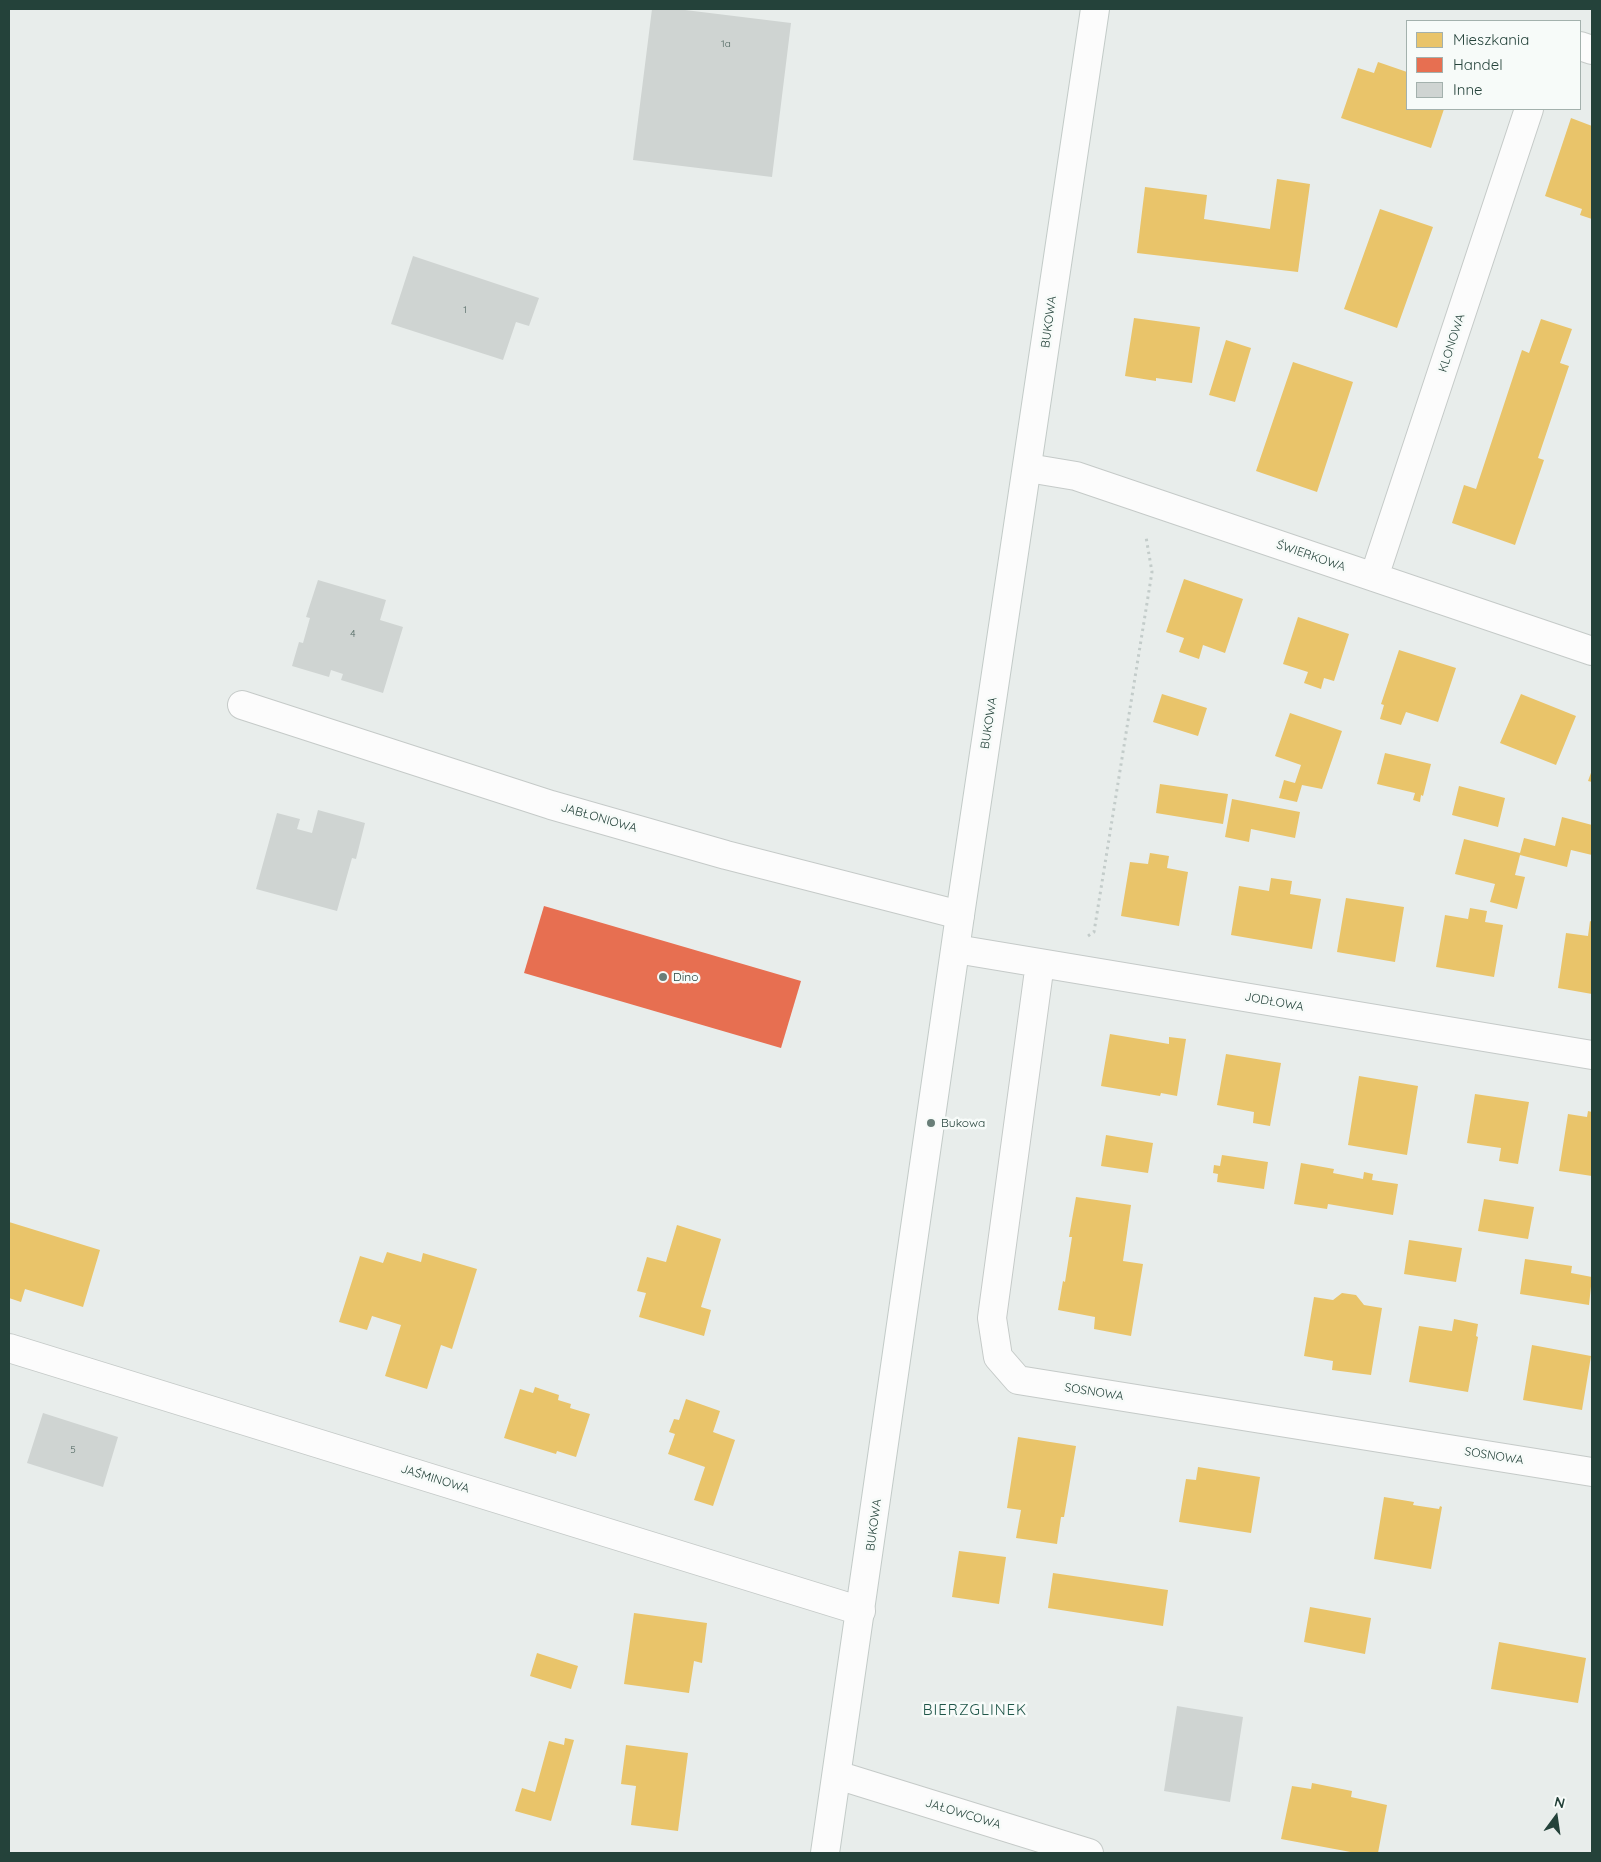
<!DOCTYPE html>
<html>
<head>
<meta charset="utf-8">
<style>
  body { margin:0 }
  #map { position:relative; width:1601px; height:1862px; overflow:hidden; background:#e8edeb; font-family:Quicksand,sans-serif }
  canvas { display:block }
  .frame { position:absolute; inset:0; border:10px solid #24423a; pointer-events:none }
  .legend { position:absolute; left:1406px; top:20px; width:175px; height:90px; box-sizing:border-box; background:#f7fbf9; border:1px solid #a3b1ad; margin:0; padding:6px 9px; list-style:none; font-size:15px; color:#24423a }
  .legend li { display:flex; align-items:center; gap:10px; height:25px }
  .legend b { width:25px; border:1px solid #a3b1ad }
  .north { position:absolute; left:1531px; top:1792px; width:50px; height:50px; -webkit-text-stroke:4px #f7fbf9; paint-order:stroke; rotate:14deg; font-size:14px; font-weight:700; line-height:20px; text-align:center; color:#24423a }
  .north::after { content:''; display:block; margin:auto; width:18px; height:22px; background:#24423a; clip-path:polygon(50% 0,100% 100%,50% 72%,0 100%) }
</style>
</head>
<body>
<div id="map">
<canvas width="1601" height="1862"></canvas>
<div class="frame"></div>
<ul class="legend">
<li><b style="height:14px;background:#e9c46a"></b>Mieszkania</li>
<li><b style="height:14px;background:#e76f51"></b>Handel</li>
<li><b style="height:14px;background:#cfd4d2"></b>Inne</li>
</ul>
<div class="north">N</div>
</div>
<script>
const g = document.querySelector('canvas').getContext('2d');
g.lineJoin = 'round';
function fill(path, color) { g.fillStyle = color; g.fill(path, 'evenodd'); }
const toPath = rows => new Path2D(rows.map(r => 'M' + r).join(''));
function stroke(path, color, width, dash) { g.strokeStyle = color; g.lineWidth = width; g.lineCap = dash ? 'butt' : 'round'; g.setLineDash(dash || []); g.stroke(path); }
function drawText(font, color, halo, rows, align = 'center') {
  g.font = font + ' Quicksand,sans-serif'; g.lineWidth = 5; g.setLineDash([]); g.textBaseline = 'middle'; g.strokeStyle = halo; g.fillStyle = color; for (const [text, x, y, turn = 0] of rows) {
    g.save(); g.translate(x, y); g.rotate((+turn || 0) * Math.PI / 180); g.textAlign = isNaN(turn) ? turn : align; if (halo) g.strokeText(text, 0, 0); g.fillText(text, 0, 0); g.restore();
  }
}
const homes = toPath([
  [1378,62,1407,72,1407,109,1444,109,1431,148,1341,118,1358,68,1374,73],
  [1571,118,1592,126,1592,219,1580,215,1582,209,1545,196],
  [1277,179,1310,184,1298,272,1137,253,1145,187,1207,195,1204,219,1270,229],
  [1380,209,1433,227,1397,328,1344,309],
  [1134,318,1200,327,1192,383,1156,378,1156,381,1125,376],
  [1541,319,1572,329,1560,363,1569,366,1538,458,1544,460,1515,545,1452,523,1464,485,1476,489,1522,350,1529,353],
  [1226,340,1251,348,1235,402,1209,395],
  [1293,362,1353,382,1317,492,1256,471],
  [1184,579,1243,599,1225,653,1203,645,1199,659,1179,652,1184,638,1166,632],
  [1298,617,1349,634,1334,681,1324,678,1321,689,1304,683,1308,672,1283,664],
  [1399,650,1456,668,1438,722,1406,712,1401,725,1380,719,1384,705,1381,704],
  [1162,694,1207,708,1198,736,1153,722],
  [1521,694,1576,716,1556,765,1500,743],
  [1290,713,1342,731,1322,789,1302,785,1297,802,1279,798,1284,780,1295,783,1301,765,1275,756],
  [1385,753,1431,764,1423,796,1421,795,1420,802,1413,800,1415,793,1377,784],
  [1592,770,1592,782,1588,781],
  [1160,784,1228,794,1223,824,1156,813],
  [1459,786,1505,798,1498,827,1452,815],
  [1232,799,1300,812,1295,838,1251,829,1249,842,1225,837],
  [1562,817,1592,825,1592,855,1571,850,1567,867,1520,855,1515,875,1525,877,1517,909,1490,902,1495,884,1455,874,1464,839,1520,853,1524,838,1555,846],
  [1150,853,1169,856,1167,868,1188,872,1179,926,1121,916,1130,862,1148,864],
  [1271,878,1292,881,1290,894,1321,899,1312,949,1231,935,1239,886,1269,891],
  [1346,898,1404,907,1395,962,1337,952],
  [1470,908,1487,911,1485,922,1503,925,1494,977,1436,967,1445,915,1468,919],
  [1590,921,1592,922,1592,994,1558,988,1566,933,1588,936],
  [1110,1034,1169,1044,1169,1037,1186,1039,1177,1096,1161,1093,1160,1096,1101,1086],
  [1226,1054,1281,1063,1270,1126,1253,1123,1254,1112,1217,1105],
  [1359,1076,1418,1086,1407,1155,1348,1145],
  [1475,1094,1529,1102,1518,1164,1499,1161,1501,1148,1467,1143],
  [1588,1111,1592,1112,1592,1176,1559,1171,1568,1114,1587,1117],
  [1106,1135,1153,1143,1148,1173,1101,1166],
  [1222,1155,1268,1162,1264,1189,1217,1182,1218,1174,1213,1173,1214,1165,1220,1166],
  [1301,1163,1334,1169,1333,1173,1363,1179,1364,1172,1373,1174,1372,1180,1398,1184,1393,1215,1328,1204,1327,1209,1294,1204],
  [1076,1197,1131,1205,1123,1261,1143,1264,1131,1336,1094,1329,1095,1317,1058,1310,1063,1281,1065,1282,1072,1237,1069,1237],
  [1484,1199,1534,1207,1528,1239,1478,1231],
  [9,1222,100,1250,83,1307,25,1289,21,1302,9,1298],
  [677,1225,721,1239,701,1307,711,1310,704,1336,639,1317,646,1293,637,1291,647,1257,666,1262],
  [1409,1240,1462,1248,1456,1282,1404,1274],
  [387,1252,421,1262,423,1253,477,1269,452,1349,441,1345,427,1389,385,1376,401,1325,372,1316,367,1330,339,1322,360,1256,383,1263],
  [1525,1259,1572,1266,1571,1273,1592,1277,1589,1305,1520,1294],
  [1342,1293,1356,1295,1364,1305,1382,1308,1371,1375,1332,1370,1333,1361,1304,1356,1314,1297,1333,1300],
  [1454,1319,1478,1324,1476,1336,1478,1337,1468,1392,1409,1382,1419,1326,1452,1331],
  [1532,1345,1591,1356,1582,1410,1523,1400],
  [535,1387,559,1395,558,1400,571,1404,570,1408,590,1414,576,1457,557,1451,556,1454,504,1438,520,1389,533,1393],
  [686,1399,720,1411,713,1432,735,1440,713,1506,694,1500,705,1467,668,1454,675,1434,669,1432,674,1419,679,1420],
  [1018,1437,1076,1446,1064,1517,1061,1517,1057,1544,1016,1538,1021,1510,1007,1508],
  [1198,1467,1260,1477,1251,1533,1179,1522,1186,1479,1196,1480],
  [1384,1497,1414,1502,1413,1505,1439,1509,1440,1506,1442,1507,1431,1569,1374,1559],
  [959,1551,1006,1557,999,1604,952,1597],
  [1053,1573,1168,1590,1163,1626,1048,1608],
  [1310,1607,1371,1618,1365,1654,1304,1642],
  [634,1613,707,1623,702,1663,694,1661,689,1693,624,1684],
  [1499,1642,1586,1658,1578,1703,1491,1689],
  [537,1653,578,1666,571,1689,530,1676],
  [565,1738,574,1740,551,1821,515,1811,522,1788,535,1792,549,1741,564,1745],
  [626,1745,688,1753,678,1831,631,1825,636,1786,621,1784],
  [1312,1783,1352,1791,1351,1797,1387,1805,1378,1853,1356,1853,1281,1839,1292,1786,1311,1789]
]);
const shops = toPath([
  [544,906,801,981,781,1048,524,973]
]);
const building = toPath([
  [652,9,677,9,791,23,772,177,633,160],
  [413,256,539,298,529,326,516,322,503,360,391,324],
  [318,580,386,600,380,620,403,627,383,693,341,680,343,674,331,670,329,677,292,666,299,642,303,643,310,618,306,617],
  [318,810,365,823,356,859,352,858,337,911,256,889,277,813,300,819,297,829,312,833],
  [43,1413,118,1437,103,1487,27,1463],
  [1177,1706,1243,1717,1230,1802,1164,1791]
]);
const path = toPath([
  [1088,936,1094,932,1152,572,1146,537]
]);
const street = toPath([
  [1580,46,1592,50],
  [1028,468,1076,476,1592,651],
  [1374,577,1529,109],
  [242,705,551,805,726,855,960,915],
  [956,949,1592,1055],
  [1040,963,992,1318,998,1357,1018,1380,1592,1472],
  [9,1348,861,1611],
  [837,1775,1089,1853]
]);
const secondary = toPath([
  [825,1853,960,915,1095,9]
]);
const markers = [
  [663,977,5,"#697e78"],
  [931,1123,5,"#697e78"]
];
const numberNames = [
  ["1a",726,44],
  ["1",465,310],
  ["4",353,634],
  ["5",73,1450]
];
const streetNames = [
  ["BUKOWA",1049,322,-82],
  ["KLONOWA",1452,343,-72],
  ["ŚWIERKOWA",1311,556,19],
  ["BUKOWA",989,723,-81],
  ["JABŁONIOWA",599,818,16],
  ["JODŁOWA",1274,1002,10],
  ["SOSNOWA",1094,1392,9],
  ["SOSNOWA",1494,1456,9],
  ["JAŚMINOWA",435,1479,17],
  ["BUKOWA",874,1525,-82],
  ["JAŁOWCOWA",963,1814,17]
];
const poiNames = [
  ["Dino",673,977],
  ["Bukowa",941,1123]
];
const quarterNames = [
  ["BIERZGLINEK",975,1710]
];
fill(homes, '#e9c46a');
fill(shops, '#e76f51');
fill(building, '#cfd4d2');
stroke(street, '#c5cac8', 30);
stroke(secondary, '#c3cbc8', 30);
stroke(path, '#c3ccca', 3, [2.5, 4]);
stroke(street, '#fcfcfc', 28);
stroke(secondary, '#fcfcfc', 28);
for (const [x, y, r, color] of markers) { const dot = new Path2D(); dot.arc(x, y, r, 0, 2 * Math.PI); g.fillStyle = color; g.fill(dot); stroke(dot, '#f7fbf9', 2); }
drawText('10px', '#506761', null, numberNames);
drawText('12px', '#24423a', '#f7fbf9', streetNames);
drawText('12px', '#24423a', '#f7fbf9', poiNames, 'left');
g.letterSpacing = '1px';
drawText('15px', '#1f5548', '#f7fbf9', quarterNames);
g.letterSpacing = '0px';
</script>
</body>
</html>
